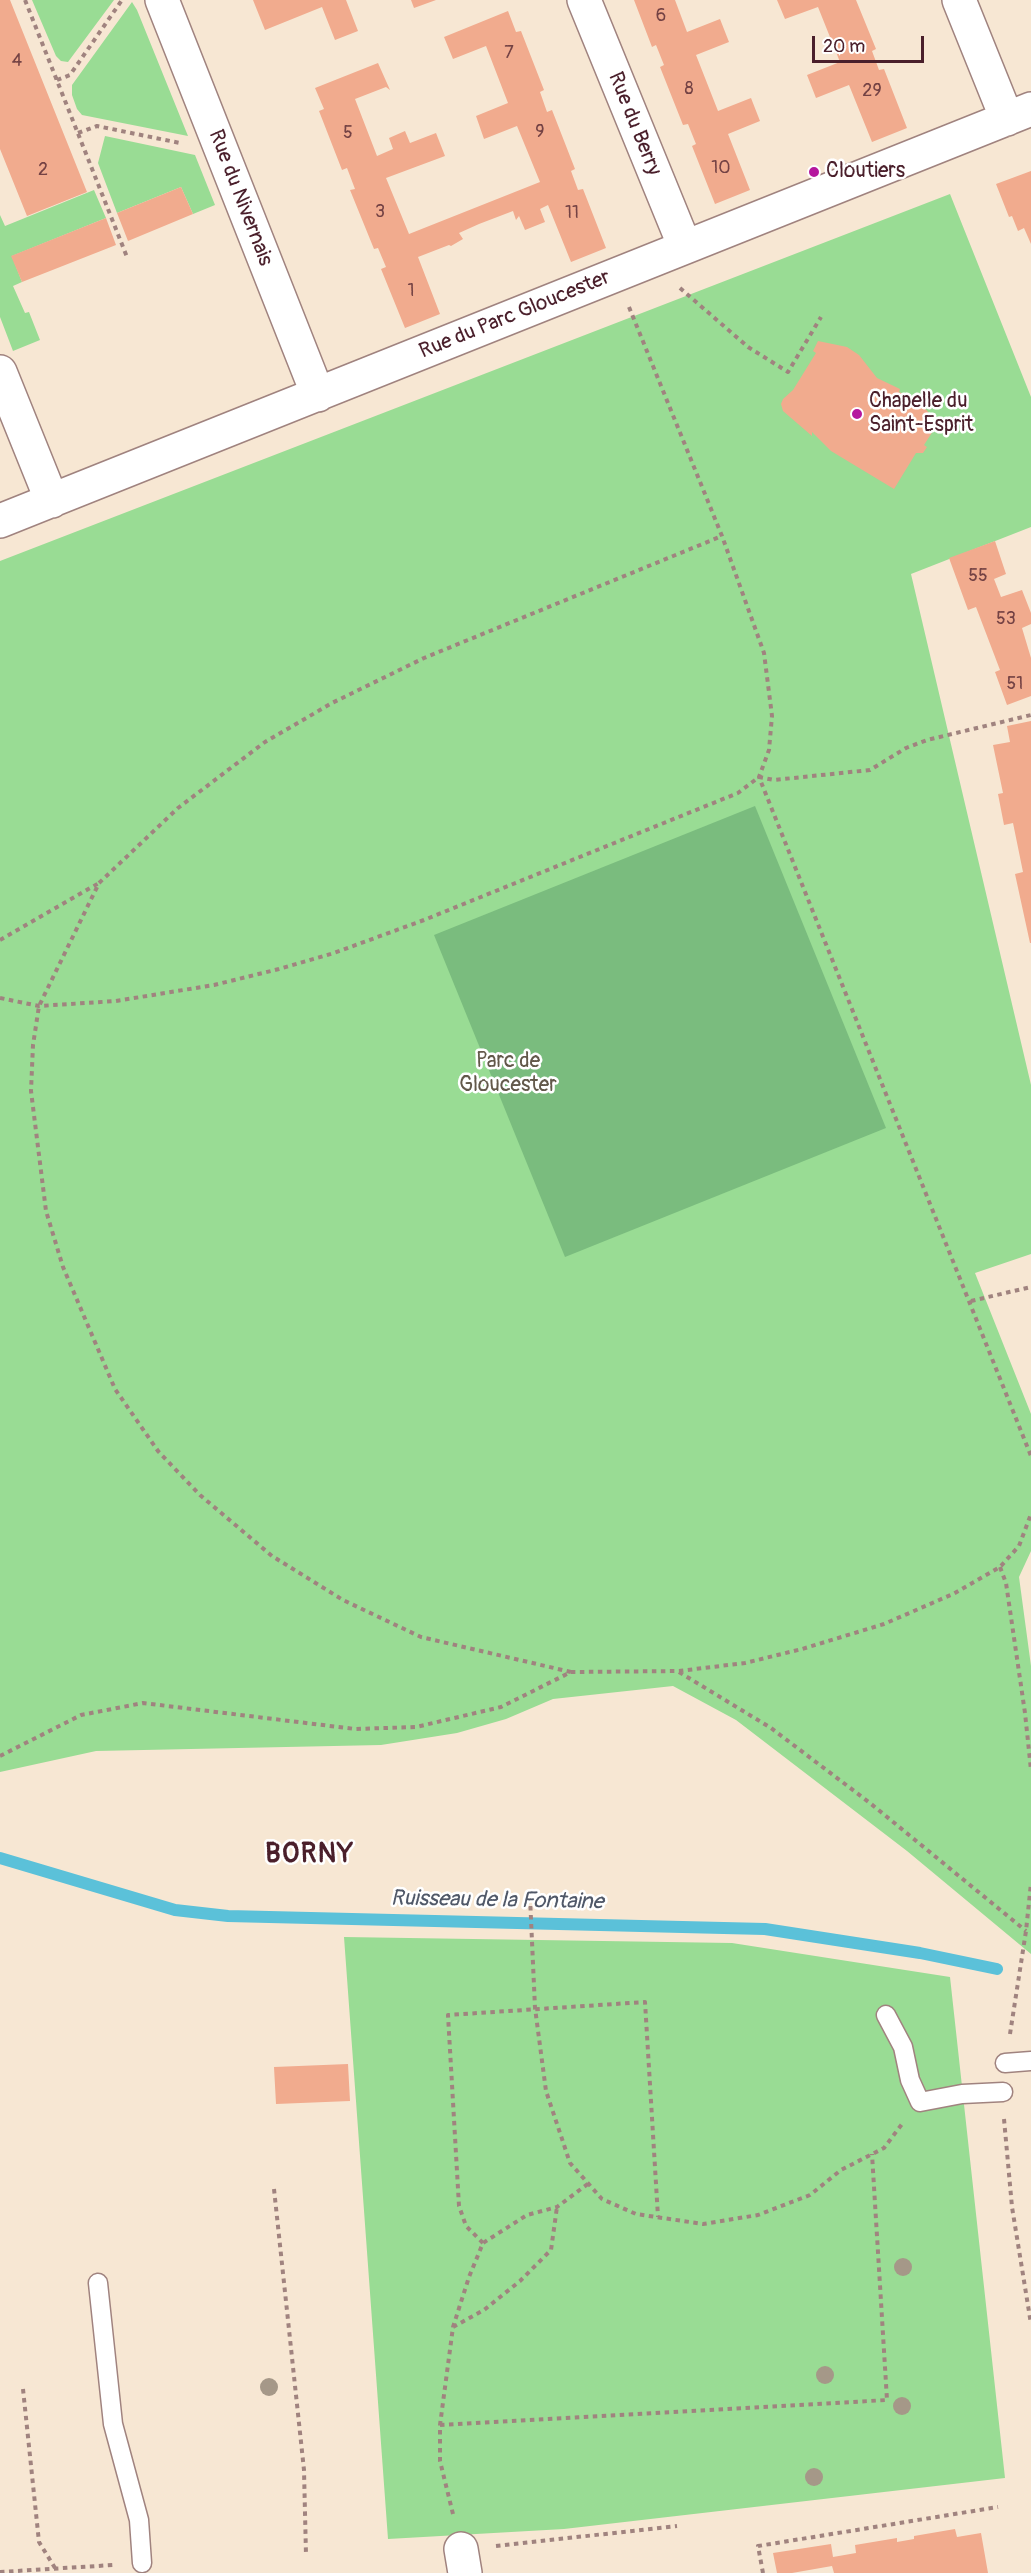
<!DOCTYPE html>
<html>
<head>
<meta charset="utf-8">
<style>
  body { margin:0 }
  #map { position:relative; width:1031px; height:2573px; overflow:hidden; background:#f7e7d3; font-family:Pangolin,sans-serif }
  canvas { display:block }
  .scale { position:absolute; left:812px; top:36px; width:112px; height:27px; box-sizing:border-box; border:3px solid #4a1f2b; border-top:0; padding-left:8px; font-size:18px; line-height:21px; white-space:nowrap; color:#4a1f2b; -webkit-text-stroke:4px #fff; paint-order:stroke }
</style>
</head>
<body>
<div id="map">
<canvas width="1031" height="2573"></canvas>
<div class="scale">20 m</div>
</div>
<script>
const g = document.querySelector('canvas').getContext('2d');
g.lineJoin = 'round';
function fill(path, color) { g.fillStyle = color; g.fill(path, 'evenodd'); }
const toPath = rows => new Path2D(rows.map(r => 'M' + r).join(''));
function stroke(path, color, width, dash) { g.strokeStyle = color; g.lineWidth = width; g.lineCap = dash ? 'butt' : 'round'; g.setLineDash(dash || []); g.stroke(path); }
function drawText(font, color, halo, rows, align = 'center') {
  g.font = font + ' Pangolin,sans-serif'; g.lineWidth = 5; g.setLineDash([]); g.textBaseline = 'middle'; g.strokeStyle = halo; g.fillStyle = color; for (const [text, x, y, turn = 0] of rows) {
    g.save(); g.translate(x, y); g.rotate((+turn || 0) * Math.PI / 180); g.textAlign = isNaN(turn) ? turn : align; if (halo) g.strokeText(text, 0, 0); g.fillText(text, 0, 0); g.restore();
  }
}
const green = toPath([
  [32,0,114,0,68,62,61,61,56,56],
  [132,2,137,10,188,136,82,115,77,109,72,95,72,85],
  [105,136,195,155,215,205,193,214,181,187,117,213,98,163],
  [94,190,106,218,12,256,22,282,13,286,25,313,29,312,40,340,13,351,0,317,0,215,5,226],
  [950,194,1031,397,1031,527,911,574,1031,1085,1031,1254,975,1273,1031,1414,1031,1551,1019,1577,1031,1666,1031,1954,907,1851,736,1720,673,1686,553,1699,506,1719,457,1733,381,1745,96,1751,0,1772,0,561],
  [344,1937,732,1943,950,1977,1005,2478,564,2529,388,2539]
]);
const forest = toPath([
  [755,806,886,1128,565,1257,434,935]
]);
const stream = toPath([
  [0,1858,175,1910,228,1916,765,1929,920,1953,997,1969]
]);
const building = toPath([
  [0,0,10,0,87,192,27,216,0,149],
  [253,0,346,0,358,31,335,40,322,7,265,30],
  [411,0,436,0,414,8],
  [634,0,675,0,687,32,720,19,729,42,696,55,718,111,751,98,760,121,728,134,750,190,715,204,692,146,696,144,688,124,683,125,660,67,664,65,656,45,652,47],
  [777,0,856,0,876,49,872,51,879,70,884,69,907,128,872,142,849,85,816,98,807,75,840,62,818,7,785,19],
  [508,11,516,32,521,31,544,90,540,92,547,112,552,110,575,169,571,171,578,190,583,189,606,248,571,262,548,205,540,209,545,222,525,230,519,216,516,220,513,211,479,224,459,233,463,239,451,246,449,245,418,257,440,314,405,328,381,269,386,267,378,248,374,249,350,190,355,189,347,168,342,170,319,111,324,109,315,88,378,63,390,90,386,87,355,99,377,156,393,149,389,138,405,131,410,143,436,133,445,156,386,178,409,234,540,182,517,126,484,139,476,116,508,103,486,46,453,59,444,37],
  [1031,171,1031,244,1024,228,1018,231,1012,216,1009,217,996,184],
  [181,187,193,214,128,241,117,213],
  [106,218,116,245,22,282,11,256],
  [818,341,847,347,859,355,877,378,900,389,899,392,917,399,929,413,922,423,933,431,924,445,927,447,923,453,916,453,894,489,831,451,812,432,812,436,783,411,781,404,783,399,793,390,811,361,816,353,813,351],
  [995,541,1006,574,994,579,1001,597,1022,590,1031,613,1031,624,1022,628,1031,658,1031,696,1007,705,995,672,1000,670,976,607,968,610,949,558],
  [1031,721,1031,943,1030,943,1015,874,1023,872,1013,823,1004,825,998,794,1003,793,993,745,1010,742,1007,726],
  [348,2064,350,2101,276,2104,274,2067],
  [955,2529,957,2537,981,2533,988,2573,834,2573,832,2566,792,2573,777,2573,773,2553,831,2544,833,2557,856,2553,855,2545,897,2538,897,2542,914,2539,914,2536]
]);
const path = toPath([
  [25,0,127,257],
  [57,80,70,75,122,0],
  [78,133,97,126,180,143],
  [680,288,748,347,788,372,821,317],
  [629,307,722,536,764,653,772,716,769,750,759,777,1031,1456],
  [0,940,99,883],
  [0,998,39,1006,116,1001,214,985,279,969,334,953,424,920,738,793,759,777,774,780,870,770,906,748,927,740,1031,715],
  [971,1301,1031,1287],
  [1000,1567,1006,1583,1025,1713,1031,1770],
  [571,1672,421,1637,343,1600,272,1556,200,1495,158,1451,115,1389,63,1267,46,1211,31,1091,33,1045,39,1006,99,883,178,808,265,742,332,703,424,658,722,536],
  [679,1672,771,1728,870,1803,1026,1931],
  [0,1756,81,1715,143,1703,355,1729,416,1727,501,1707,571,1672,679,1671,745,1663,802,1649,884,1624,953,1594,1000,1567,1019,1546,1031,1514],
  [530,1897,535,2008,546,2091,570,2163,602,2199,636,2214,703,2224,758,2215,810,2195,841,2170,884,2148,902,2124],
  [1010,2034,1026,1931,1031,1883],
  [1004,2119,1012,2207,1031,2324],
  [274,2189,304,2470,306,2555],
  [483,2243,466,2226,459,2206,448,2015,645,2002,658,2217],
  [453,2327,484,2310,520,2281,551,2250,557,2207],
  [23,2389,39,2542,55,2568],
  [440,2425,887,2400,872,2154],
  [453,2514,440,2461,440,2425,453,2327,469,2277,483,2243,527,2215,557,2207,589,2183],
  [496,2546,677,2526],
  [0,2572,113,2565],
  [763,2573,758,2546,998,2507]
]);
const service = toPath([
  [886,2015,903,2047,910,2080,920,2102,962,2094,1003,2092],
  [1005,2063,1031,2061],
  [98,2283,113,2424,139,2520,142,2563]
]);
const minor = toPath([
  [162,0,318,395],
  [584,0,685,247],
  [959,0,1007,119],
  [0,372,52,501],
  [0,521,1031,109],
  [461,2549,465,2573]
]);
const trees = [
  [903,2267],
  [825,2375],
  [269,2387],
  [902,2406],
  [814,2477]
];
const markers = [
  [814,172,6,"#b5179e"],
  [857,414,6,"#b5179e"]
];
const numberNames = [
  ["6",661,16],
  ["7",509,53],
  ["4",17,61],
  ["8",689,89],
  ["29",872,91],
  ["9",540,132],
  ["5",348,133],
  ["10",721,168],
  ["2",43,170],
  ["3",380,212],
  ["11",572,213],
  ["1",411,291],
  ["55",978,576],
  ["53",1006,619],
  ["51",1015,684]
];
const streetNames = [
  ["Rue du Berry",634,124,68],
  ["Rue du Nivernais",240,198,69],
  ["Rue du Parc Gloucester",515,315,-22]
];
const poiNames = [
  ["Cloutiers",826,172],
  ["Chapelle du",869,402],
  ["Saint-Esprit",869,426]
];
const parkNames = [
  ["Parc de",508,1062],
  ["Gloucester",508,1086]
];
const waterNames = [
  ["Ruisseau de la Fontaine",497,1901,1]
];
const districtNames = [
  ["BORNY",310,1855]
];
fill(green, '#99dc94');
fill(forest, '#7abc7e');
stroke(stream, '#5bc1d9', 12);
fill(building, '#f1ab8e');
stroke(service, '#a0837f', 21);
stroke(minor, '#a0837f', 36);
stroke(path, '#a0837f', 4, [4.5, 4.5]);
stroke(service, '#fff', 18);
stroke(minor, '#fff', 33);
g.fillStyle = '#a59888';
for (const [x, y] of trees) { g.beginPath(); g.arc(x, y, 9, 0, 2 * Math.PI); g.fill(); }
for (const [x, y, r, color] of markers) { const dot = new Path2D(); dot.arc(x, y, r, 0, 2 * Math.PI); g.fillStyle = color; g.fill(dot); stroke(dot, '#fff', 2); }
drawText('18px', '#744244', null, numberNames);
drawText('21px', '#4a1f2b', '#fff', streetNames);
drawText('21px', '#4a1f2b', '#fff', poiNames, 'left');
drawText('21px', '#62584a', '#fff', parkNames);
drawText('italic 22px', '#505868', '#fff', waterNames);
g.letterSpacing = '1.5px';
drawText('bold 27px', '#4a1f2b', '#fff', districtNames);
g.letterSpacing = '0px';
</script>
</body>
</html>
